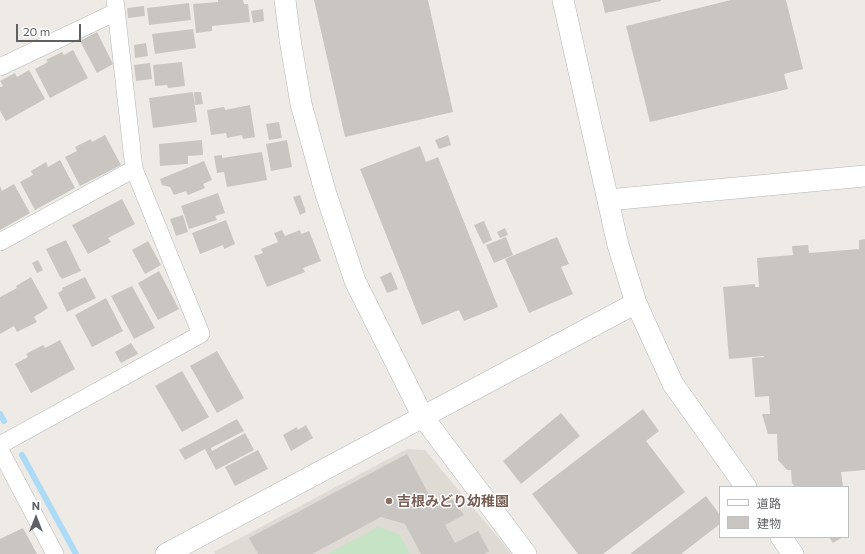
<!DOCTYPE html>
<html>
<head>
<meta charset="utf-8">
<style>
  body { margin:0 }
  #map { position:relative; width:865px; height:554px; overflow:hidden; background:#eeebe6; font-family:Commissioner,"Noto Sans JP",sans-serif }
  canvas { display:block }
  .legend { position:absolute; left:719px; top:486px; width:130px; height:52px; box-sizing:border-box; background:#fff; border:1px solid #bec0c1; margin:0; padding:5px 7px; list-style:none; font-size:12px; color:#5d6164 }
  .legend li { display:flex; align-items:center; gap:8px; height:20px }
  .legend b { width:20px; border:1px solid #bec0c1 }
  .north { position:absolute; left:16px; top:498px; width:40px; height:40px; -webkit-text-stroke:3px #fff; paint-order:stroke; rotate:0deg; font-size:11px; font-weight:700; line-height:16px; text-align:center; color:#5d6164 }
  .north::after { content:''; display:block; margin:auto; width:14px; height:18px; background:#5d6164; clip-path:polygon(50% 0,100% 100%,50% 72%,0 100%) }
  .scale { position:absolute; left:16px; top:24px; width:65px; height:18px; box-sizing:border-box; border:2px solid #5d6164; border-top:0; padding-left:5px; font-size:12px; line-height:14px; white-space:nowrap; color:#5d6164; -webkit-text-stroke:3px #fff; paint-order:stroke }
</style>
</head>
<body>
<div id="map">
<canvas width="865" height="554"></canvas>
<ul class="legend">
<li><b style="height:5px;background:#fff"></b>道路</li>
<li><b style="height:11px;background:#c9c6c2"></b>建物</li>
</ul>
<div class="north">N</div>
<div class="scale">20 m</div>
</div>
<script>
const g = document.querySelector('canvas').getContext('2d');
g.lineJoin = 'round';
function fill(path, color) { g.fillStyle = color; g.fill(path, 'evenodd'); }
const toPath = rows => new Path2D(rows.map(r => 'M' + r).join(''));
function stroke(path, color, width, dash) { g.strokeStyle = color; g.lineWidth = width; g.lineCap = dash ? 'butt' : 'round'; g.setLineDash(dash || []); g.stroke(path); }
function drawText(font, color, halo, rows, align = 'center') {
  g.font = font + ' Commissioner,"Noto Sans JP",sans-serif'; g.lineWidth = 3; g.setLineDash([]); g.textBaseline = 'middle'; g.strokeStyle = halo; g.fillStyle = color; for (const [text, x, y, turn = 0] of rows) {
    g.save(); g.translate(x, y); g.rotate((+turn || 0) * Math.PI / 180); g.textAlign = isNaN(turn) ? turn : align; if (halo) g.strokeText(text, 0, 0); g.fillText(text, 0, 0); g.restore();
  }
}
const education = toPath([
  [407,449,425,450,510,552,510,554,215,554,214,552]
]);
const green = toPath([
  [378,527,399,534,410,554,328,554]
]);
const stream = toPath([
  [0,414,4,421],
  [22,455,76,554]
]);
const building = toPath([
  [218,0,243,0,244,4,248,4,250,22,212,26,212,31,196,33,193,4,218,2],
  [314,0,428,0,453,112,345,137],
  [602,0,661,0,661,1,605,13],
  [731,0,786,0,803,69,784,74,788,89,650,122,626,26],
  [189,3,191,20,149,25,147,8],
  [144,6,145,16,128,18,127,8],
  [263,9,264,21,253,23,251,11],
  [193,29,196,48,155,54,152,34],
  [97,32,113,64,97,73,80,41],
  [146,43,148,56,135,58,134,45],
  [73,50,88,78,50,98,35,69,48,62,46,60,62,52,64,55],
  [182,62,185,86,168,88,167,85,155,86,153,65],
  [150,63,152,79,136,81,134,65],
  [29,70,45,99,6,121,0,111,0,87,3,86,0,81,15,73,17,77],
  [193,92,197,122,153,128,149,98],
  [194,92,201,92,203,104,195,105],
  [250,105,255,137,243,139,242,135,227,138,226,133,211,135,207,110,224,107,225,110],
  [279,122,282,138,269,140,266,124],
  [105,135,121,165,80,186,65,157,77,151,75,147,91,139,92,142],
  [448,135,451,145,439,149,435,140],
  [202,140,203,155,188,156,188,164,160,166,159,144],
  [287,140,292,167,271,171,266,144],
  [420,146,426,162,438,157,498,307,464,321,459,310,422,325,360,169],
  [262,152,267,180,227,187,224,172,217,173,214,156,222,155,222,158],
  [60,160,75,188,35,210,20,182,33,175,31,171,46,162,48,167],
  [204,161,212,180,203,184,205,188,188,195,186,191,174,195,170,187,162,185,160,179],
  [14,184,30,213,0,230,0,186,2,191],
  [218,193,225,213,215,216,217,220,189,229,181,206],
  [300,195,306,212,300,215,293,197],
  [122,199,135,224,108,238,111,242,88,254,72,225],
  [183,215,188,232,176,236,170,219],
  [226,220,235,244,224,249,223,245,200,254,192,233],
  [484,221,492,240,483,244,474,225],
  [505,228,508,235,500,238,497,232],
  [282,230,285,236,300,230,301,234,309,231,321,261,303,268,305,272,267,287,254,256,263,253,261,249,278,242,274,233],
  [506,237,513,255,494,263,486,245],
  [557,237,569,264,561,267,573,294,529,313,505,259],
  [865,239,865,470,841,472,843,487,795,487,792,483,791,470,787,470,778,460,777,434,768,434,762,414,770,414,769,396,755,397,752,358,764,357,764,356,729,359,723,287,755,284,755,287,759,287,757,258,793,255,792,246,808,245,809,253,859,249,859,240],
  [66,240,81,271,62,279,61,277,60,277,46,249],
  [148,241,161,265,145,274,132,250],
  [38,260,43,270,37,273,32,263],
  [159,271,179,309,158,320,138,283],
  [391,272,398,289,387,293,380,277],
  [31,277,48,308,34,317,37,322,17,332,14,326,0,334,0,297,17,288,16,286],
  [85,277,96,298,67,312,58,293,63,290,62,288],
  [132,286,155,328,134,339,111,296],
  [106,298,123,331,92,347,75,315],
  [60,340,75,369,31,393,15,364,28,357,26,354,43,345,45,348],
  [131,343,138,354,121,363,115,352],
  [217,351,244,398,217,413,190,366],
  [182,371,209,417,182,432,155,386],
  [643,409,659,431,646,441,685,492,603,554,578,554,532,494],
  [561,413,580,436,521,484,503,461],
  [237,419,244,431,211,448,212,451,245,433,254,450,216,470,205,449,185,460,179,450],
  [306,425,313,438,291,451,283,435,297,427,298,430],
  [258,450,268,469,235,486,225,467],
  [407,454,434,504,449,496,464,515,445,525,455,543,478,531,489,551,484,554,421,554,405,524,381,517,312,554,258,554,249,538],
  [706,496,720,515,720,524,681,554,630,554],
  [23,528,37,554,0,554,0,539],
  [829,537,843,537,833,543]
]);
const minor = toPath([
  [0,67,116,12],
  [0,242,134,169],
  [0,445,201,334,134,169,115,0],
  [0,450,55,554]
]);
const tertiary = toPath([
  [285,0,290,39,301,104,325,191,355,281,423,417,526,554],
  [563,0,618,245,636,303,673,384,746,487],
  [608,200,865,176],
  [781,537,793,554],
  [166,554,636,303]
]);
const markers = [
  [389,501,4,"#8d6e63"]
];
const educationNames = [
  ["吉根みどり幼稚園",397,501]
];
fill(education, '#dedad4');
fill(green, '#c7e3c5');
stroke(stream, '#addbf6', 6);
fill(building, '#c9c6c2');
stroke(minor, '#b3b6b9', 18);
stroke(tertiary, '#b3b6b9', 22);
stroke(minor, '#fff', 17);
stroke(tertiary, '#fff', 21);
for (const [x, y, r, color] of markers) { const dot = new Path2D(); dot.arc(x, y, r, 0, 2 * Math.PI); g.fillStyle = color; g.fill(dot); stroke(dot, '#fff', 1.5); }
drawText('bold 14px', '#785e54', '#fff', educationNames, 'left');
</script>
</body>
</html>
